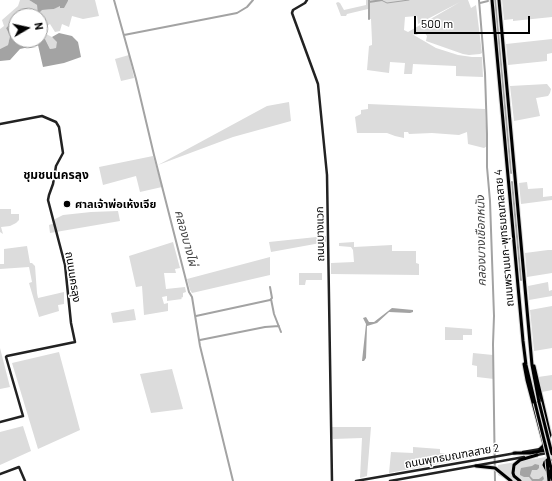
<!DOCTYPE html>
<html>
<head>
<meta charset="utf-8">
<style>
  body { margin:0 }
  #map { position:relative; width:552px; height:481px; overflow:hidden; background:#fff; font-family:Barlow,sans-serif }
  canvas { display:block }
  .north { position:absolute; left:8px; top:8px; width:40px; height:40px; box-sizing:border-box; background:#fff; border:1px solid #999; border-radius:50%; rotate:81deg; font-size:11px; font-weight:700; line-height:16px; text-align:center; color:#000 }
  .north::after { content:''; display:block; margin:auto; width:14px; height:18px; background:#000; clip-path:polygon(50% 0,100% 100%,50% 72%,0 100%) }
  .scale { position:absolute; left:414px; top:16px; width:116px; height:18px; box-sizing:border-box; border:2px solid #000; border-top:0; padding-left:5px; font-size:12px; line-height:14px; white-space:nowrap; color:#000; -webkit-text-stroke:3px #fff; paint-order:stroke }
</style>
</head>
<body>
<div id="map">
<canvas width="552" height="481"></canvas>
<div class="north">N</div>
<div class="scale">500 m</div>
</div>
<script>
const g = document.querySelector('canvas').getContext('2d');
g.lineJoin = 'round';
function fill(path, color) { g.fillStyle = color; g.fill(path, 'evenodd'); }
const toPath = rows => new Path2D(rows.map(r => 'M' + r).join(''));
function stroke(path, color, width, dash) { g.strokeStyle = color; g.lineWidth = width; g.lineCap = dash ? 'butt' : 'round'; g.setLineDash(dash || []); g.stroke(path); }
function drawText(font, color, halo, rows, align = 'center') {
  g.font = font + ' Barlow,"Noto Sans Thai",sans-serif'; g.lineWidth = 3; g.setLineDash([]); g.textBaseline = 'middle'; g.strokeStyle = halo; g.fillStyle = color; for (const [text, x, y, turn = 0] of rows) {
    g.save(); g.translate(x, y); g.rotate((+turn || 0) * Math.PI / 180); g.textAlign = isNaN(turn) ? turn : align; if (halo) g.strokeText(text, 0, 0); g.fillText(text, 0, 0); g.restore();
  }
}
const green = toPath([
  [20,0,29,0,37,5,38,9,42,10,54,9,60,5,65,5,68,1,68,0,95,0,99,16,83,19,72,16,69,27,62,24,60,31,55,32,50,24,42,29,44,33,52,37,58,42,56,48,50,49,45,39,40,39,40,16,16,16,16,19,6,28,10,36,8,45,0,49,0,29,4,26,2,20,18,6],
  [366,0,468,0,471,8,476,5,482,53,480,54,469,55,463,54,426,41,427,36,424,32,416,35,412,34,436,48,458,55,472,57,482,57,483,77,456,76,456,66,413,64,412,74,404,74,405,63,390,62,389,73,367,70,369,46,372,45,372,41,371,19,368,19,368,9,347,14,346,16,341,16,336,3,338,2,340,3,344,10,366,5],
  [460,2,408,32,404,30,405,17,417,16,418,24],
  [502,0,552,0,552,17,513,21,513,19,504,20],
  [552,39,552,53,547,54,547,61,508,65,506,44],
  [129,55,134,78,121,81,115,59],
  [547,84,551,89,550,93,548,96,536,98,540,116,514,121,510,86],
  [289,102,291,121,233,137,158,165,267,106],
  [368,104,485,109,487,146,484,148,468,144,467,132,459,135,432,133,409,134,408,132,404,132,404,138,395,136,387,133,357,133,355,117,361,114,361,110,368,109],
  [153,156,162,187,140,192,136,176,103,185,99,167],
  [527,182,528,189,543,188,543,197,552,196,552,200,521,204,519,183],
  [0,209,11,209,11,214,19,214,19,220,16,223,10,226,1,227,3,234,0,232],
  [118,211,120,221,50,233,49,225,55,223,55,219,63,215,91,212],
  [326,236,326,242,271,252,269,242],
  [173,242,180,268,175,269,176,273,164,273,166,289,185,287,186,292,183,293,183,297,181,298,182,299,167,301,167,296,162,297,164,304,168,303,168,311,144,315,142,286,136,287,129,256],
  [354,242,354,247,392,245,392,251,416,251,416,263,419,264,419,275,331,274,331,263,354,262,353,250,351,247,339,246,339,243],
  [27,246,30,263,32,263,35,266,37,293,38,298,64,292,64,304,58,305,59,311,39,317,29,283,32,282,29,267,0,269,0,264,4,264,4,249],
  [548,250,552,250,552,273,527,277,525,253],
  [270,257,270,275,192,293,190,290,187,279],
  [299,273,322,273,322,280,306,280,305,285,299,285],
  [548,282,549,291,552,290,552,296,529,300,528,286],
  [552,306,552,348,534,351,530,310],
  [134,309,136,320,113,323,111,313],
  [445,327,472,329,472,335,463,335,463,340,445,340],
  [0,348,10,387,0,389],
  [59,352,80,430,38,449,12,363],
  [473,353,493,355,494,379,477,377,477,366,472,365],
  [172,369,183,409,151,413,140,374],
  [552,375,552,390,542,392,538,377],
  [23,426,31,451,0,465,0,432],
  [331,427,371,427,367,476,360,478,362,438,333,439],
  [413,447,440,449,440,453,452,455,453,457,470,458,389,473,391,452,413,453],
  [552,456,552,460,546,461,552,462,552,476,550,481,513,481,507,477,504,478,498,475,498,465]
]);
const water = toPath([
  [29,0,68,0,68,1,64,8,60,8,60,6,54,9,42,10,38,14,37,5],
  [16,19,16,40,45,39,50,49,56,48,57,42,52,37,59,33,72,36,78,42,81,57,64,63,43,67,38,45,20,49,10,60,0,61,0,49,8,45,10,36,6,28],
  [392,308,413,310,413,312,410,313,389,312,377,323,367,326,366,358,364,361,362,361,366,324,363,318,366,317,369,322,374,322],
  [535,464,539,465,539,468,537,470,532,470,530,476,533,479,539,479,543,476,544,479,542,481,532,481,529,477,524,477,520,475,520,472,521,468,532,466]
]);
const stream = toPath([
  [381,0,387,3,409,0]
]);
const canal = toPath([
  [114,0,136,79,154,155,189,292,192,297,200,346,233,481],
  [479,0,485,73,487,134,487,167,490,201,494,316,493,344,495,481],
  [495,0,511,173],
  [369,2,382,0],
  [480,3,488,1],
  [369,19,369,0],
  [124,35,237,13,247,7,253,0],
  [512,182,521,280],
  [271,299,274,314,281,332],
  [196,316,270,300,272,298,270,287],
  [200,340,265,327,279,326]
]);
const secondary = toPath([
  [307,0,305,3,293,10,292,13,318,84,327,175,332,481],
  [0,124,42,116,56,122,59,127,63,153,56,166,53,184,49,195,48,200,65,265,71,323,75,342,7,356,6,357,23,416,0,422],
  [523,452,552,447],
  [537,455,552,452],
  [0,474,19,467,25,481],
  [356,481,516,453],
  [390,481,524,457]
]);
const primary = toPath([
  [492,0,523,341,526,365,535,403],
  [499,0,532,365,539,402],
  [524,364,527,380,544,444,543,446,540,449],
  [534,366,550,435,548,439,545,440,543,438],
  [514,453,530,453,552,449],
  [476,466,495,468,511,481],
  [520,481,514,476,513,473,514,465,520,460,537,455],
  [551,481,549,474,544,465,545,462,552,461]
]);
const primaryBridge = toPath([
  [539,402,552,454],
  [535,403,552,472],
  [547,460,549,481],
  [550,471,552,479]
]);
const markers = [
  [67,204,4,"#000"]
];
const poiNames = [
  ["ศาลเจ้าพ่อเห้งเจีย",75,204]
];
const streetNames = [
  ["ถนนบางแวก",320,234,-91],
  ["ถนนพรานนก-พุทธมณฑลสาย 4",504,238,-95],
  ["ถนนนครลุง",73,277,81],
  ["ถนนพุทธมณฑลสาย 2",452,456,-10]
];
const neighbourhoodNames = [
  ["ชุมชนนครลุง",56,175]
];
const waterNames = [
  ["คลองบางไผ่",186,238,75],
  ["คลองบางเชือกหนัง",481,241,-91]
];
fill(green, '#dcdcdc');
fill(water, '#a3a3a3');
stroke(stream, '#a3a3a3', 1);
stroke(canal, '#a3a3a3', 2);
stroke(primary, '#dbdbdb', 5);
stroke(secondary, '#222', 2.5);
stroke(primary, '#000', 3);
stroke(primaryBridge, '#dbdbdb', 5, []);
stroke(primaryBridge, '#000', 3);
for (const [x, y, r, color] of markers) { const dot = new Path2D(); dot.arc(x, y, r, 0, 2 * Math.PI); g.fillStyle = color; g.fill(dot); stroke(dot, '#fff', 1.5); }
drawText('bold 11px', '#000', '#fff', poiNames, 'left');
drawText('11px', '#000', '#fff', streetNames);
drawText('bold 12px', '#000', '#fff', neighbourhoodNames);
drawText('italic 12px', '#444', '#fff', waterNames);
</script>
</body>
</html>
